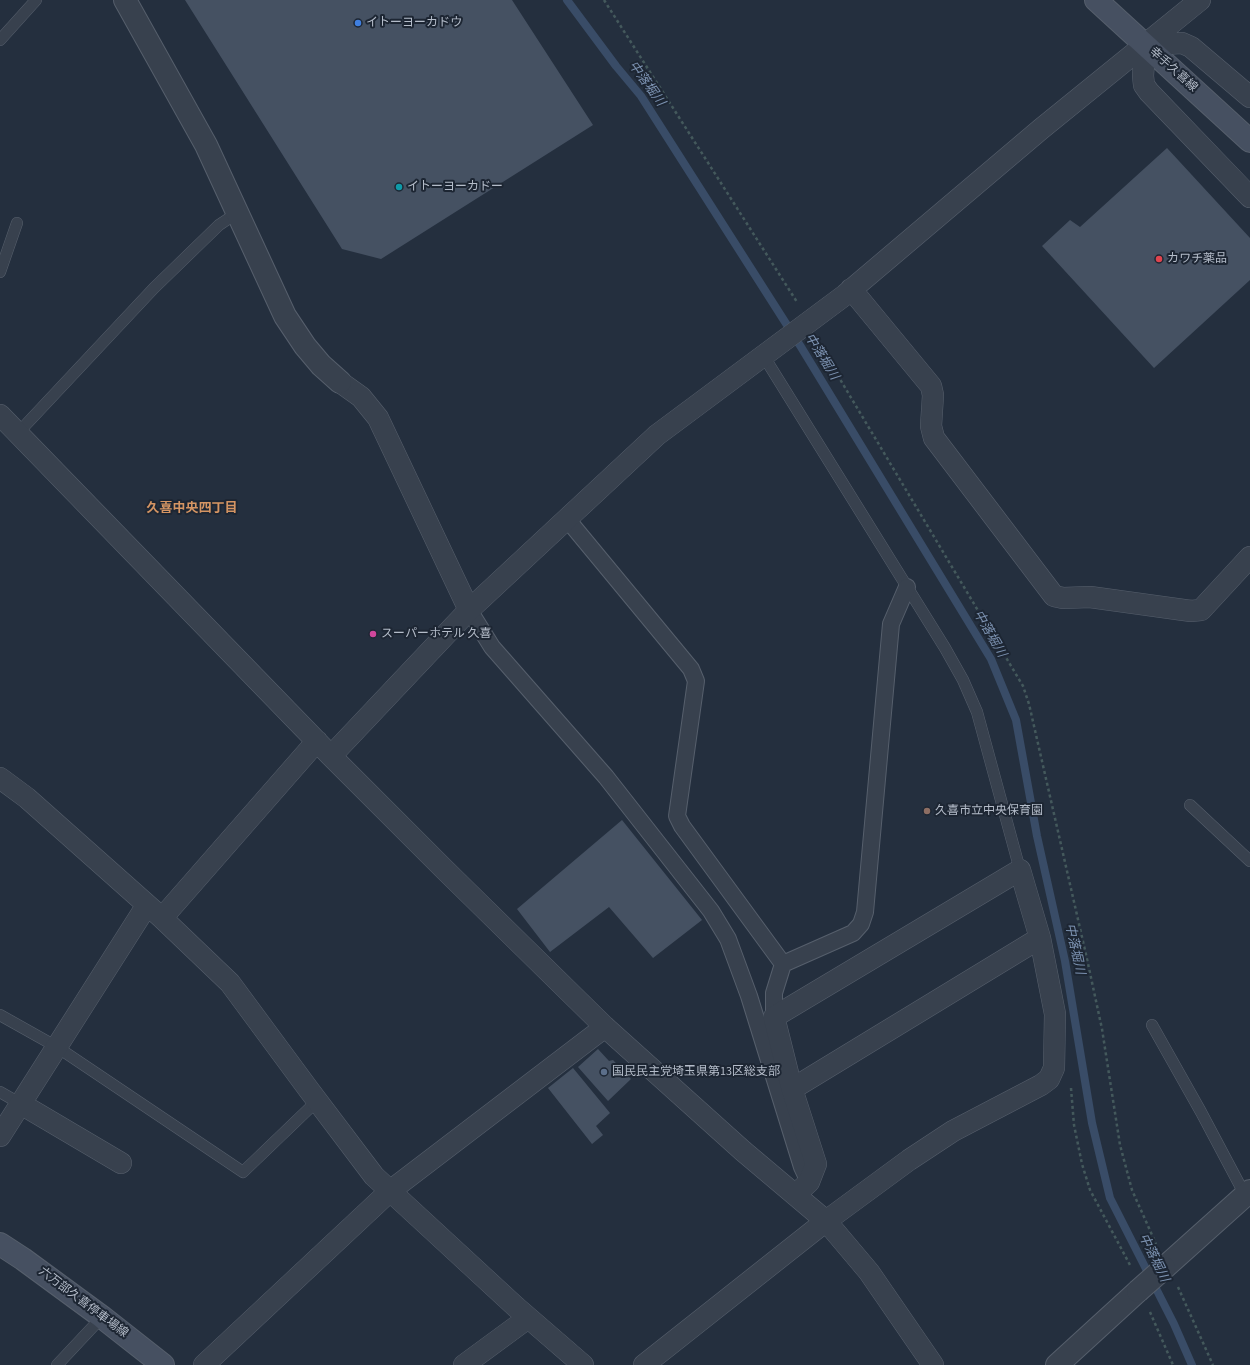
<!DOCTYPE html>
<meta charset="utf-8">
<style>
body{margin:0}
canvas{display:block;background:#242f3e}
</style>
<canvas width="1250" height="1365"></canvas>
<script>
const ctx = document.querySelector('canvas').getContext('2d');
ctx.lineJoin = 'round';
const poly = rows => new Path2D(rows.map(r => 'M' + r).join(''));
function strokePath(path, color, width, dash) { ctx.strokeStyle = color; ctx.lineWidth = width; ctx.lineCap = dash ? 'butt' : 'round'; ctx.setLineDash(dash || []); ctx.stroke(path); }
function paint(path, color) { ctx.fillStyle = color; ctx.fill(path, 'evenodd'); }
function drawText(font, color, halo, rows, align = 'center') {
  ctx.font = font + ' "Source Sans 3","Noto Sans JP",sans-serif'; ctx.lineWidth = 4; ctx.setLineDash([]); ctx.textBaseline = 'middle'; ctx.strokeStyle = halo; ctx.fillStyle = color; for (const [text, x, y, turn = 0] of rows) {
    ctx.save(); ctx.translate(x, y); ctx.rotate((+turn || 0) * Math.PI / 180); ctx.textAlign = isNaN(turn) ? turn : align; if (halo) ctx.strokeText(text, 0, 0); ctx.fillText(text, 0, 0); ctx.restore();
  }
}
strokePath(poly([
 [567,0,616,66,641,96,801,347,991,659,1016,720,1037,836,1065,961,1092,1123,1110,1198,1174,1324,1192,1365]
]), '#394c67', 8);
paint(poly([
 [185,0,512,0,593,125,381,259,342,249],
 [1167,148,1250,238,1250,280,1154,368,1042,246,1070,220,1080,227],
 [622,820,702,920,653,958,609,907,550,952,517,909],
 [598,1049,609,1061,613,1060,631,1079,608,1101,578,1067],
 [573,1068,610,1113,596,1126,603,1135,592,1144,548,1088]
]), '#455162');
const service = poly([
 [0,40,36,0],
 [0,272,17,223],
 [763,355,945,648,963,680,977,712,1020,870],
 [18,433,154,288,219,225,237,213],
 [1190,805,1250,861],
 [0,1015,57,1047,243,1172,317,1101],
 [1152,1025,1201,1112,1245,1195],
 [0,1092,21,1104],
 [57,1365,102,1317]
]);
const pedestrian = poly([
 [567,519,691,669,696,681,677,816,682,826,783,964,774,993,774,1017],
 [469,610,492,647,606,777,711,911,728,939,749,996,802,1167,809,1182],
 [783,964,853,933,861,924,865,912,891,624,907,587]
]);
const minor = poly([
 [1250,97,1191,47,1182,43,1145,45,1143,76,1144,85,1149,92,1250,197],
 [851,289,931,386,933,395,931,426,934,438,1054,596,1063,598,1090,597,1191,611,1201,610,1250,557],
 [340,382,361,397,378,418,469,610],
 [0,415,331,756,443,868,605,1027,743,1151,826,1221,869,1272,933,1365],
 [331,756,469,610,657,435,845,295,1041,129,1200,0],
 [0,778,27,798,162,918,230,983,309,1090,374,1176,516,1307,583,1365],
 [162,918,317,741],
 [792,1089,1040,938],
 [21,1104,121,1163],
 [0,1136,147,905],
 [204,1365,390,1191,605,1027],
 [464,1365,528,1318],
 [644,1365,826,1221,909,1160,953,1131,1041,1085,1049,1079,1054,1068,1055,1014,1040,938,1020,870,774,1017,792,1089,816,1164,809,1182,795,1195]
]);
const tertiary = poly([
 [125,0,206,145,285,316,305,346,321,365,340,382],
 [1164,1268,1250,1191],
 [1057,1365,1138,1291]
]);
const secondary = poly([
 [1096,0,1250,141],
 [0,1244,23,1259,102,1317,163,1365]
]);
strokePath(service, '#565f6c', 12);
strokePath(pedestrian, '#565f6c', 18);
strokePath(minor, '#565f6c', 22);
strokePath(tertiary, '#565f6c', 24);
strokePath(secondary, '#565f6c', 24);
strokePath(poly([
 [604,0,797,302],
 [819,344,1023,686,1029,704,1087,959,1102,1029,1120,1145,1132,1190,1156,1244],
 [1071,1088,1074,1125,1082,1164,1090,1190,1130,1265],
 [1178,1287,1213,1365],
 [1150,1312,1173,1365]
]), '#44595c', 2.5, [3, 3]);
strokePath(service, '#38414e', 11);
strokePath(pedestrian, '#38414e', 16);
strokePath(minor, '#38414e', 21);
strokePath(tertiary, '#38414e', 22);
strokePath(secondary, '#465061', 22);
const tertiaryBridge = poly([
 [1138,1291,1164,1268]
]);
strokePath(tertiaryBridge, '#565f6c', 24, []);
strokePath(tertiaryBridge, '#38414e', 22);
for (const [x, y, r, color] of [
 [358,23,4,"#3f7fe0"],
 [399,187,4,"#0f9aa8"],
 [1159,259,4,"#e0444e"],
 [373,634,4,"#d1479c"],
 [927,811,4,"#8d6e63"],
 [604,1072,4,"#5c6f8a"]
]) { const dot = new Path2D(); dot.arc(x, y, r, 0, 2 * Math.PI); ctx.fillStyle = color; ctx.fill(dot); strokePath(dot, '#1d2633', 1.5); }
drawText('12px', '#b4bcc9', '#1d2633', [
 ["イトーヨーカドウ",366,23],
 ["イトーヨーカドー",407,187],
 ["カワチ薬品",1167,259],
 ["スーパーホテル 久喜",381,634],
 ["久喜市立中央保育園",935,811],
 ["国民民主党埼玉県第13区総支部",612,1072]
], 'left');
drawText('12px', '#b4bcc9', '#1d2633', [
 ["幸手久喜線",1173,70,42],
 ["六万部久喜停車場線",83,1303,37]
]);
drawText('italic 13px', '#7c92b1', '#1d2633', [
 ["中落堀川",646,84,54],
 ["中落堀川",821,357,58],
 ["中落堀川",989,634,60],
 ["中落堀川",1074,949,78],
 ["中落堀川",1153,1258,64]
]);
drawText('bold 13px', '#d59563', '#1d2633', [
 ["久喜中央四丁目",192,509]
]);
</script>
